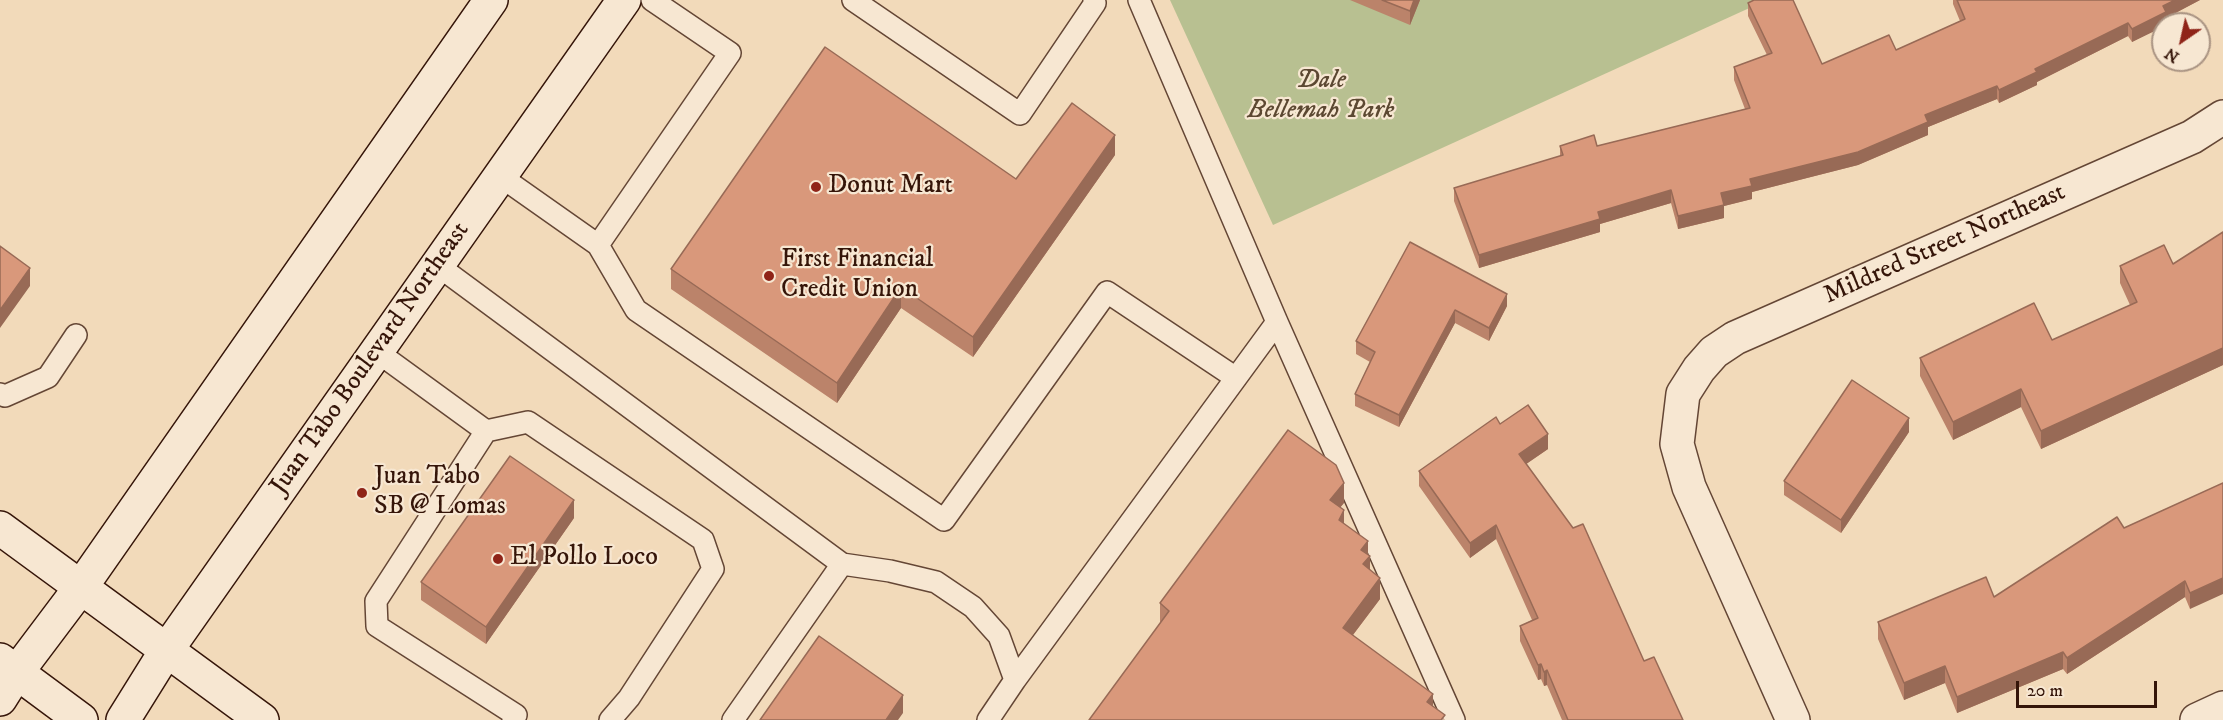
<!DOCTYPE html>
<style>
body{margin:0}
#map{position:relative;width:2223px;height:720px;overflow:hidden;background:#f2daba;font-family:"IM FELL DW Pica",serif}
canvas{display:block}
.north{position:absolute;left:2151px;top:12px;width:60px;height:60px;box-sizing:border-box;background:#f7e7d2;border:2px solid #a99382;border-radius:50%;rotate:214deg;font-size:16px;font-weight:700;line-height:24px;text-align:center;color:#351509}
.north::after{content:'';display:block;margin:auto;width:21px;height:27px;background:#8f2418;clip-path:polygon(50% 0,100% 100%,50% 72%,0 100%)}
.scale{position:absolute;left:2016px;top:681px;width:141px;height:27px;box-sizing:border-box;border:3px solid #351509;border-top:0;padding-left:8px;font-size:18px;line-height:21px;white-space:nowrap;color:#351509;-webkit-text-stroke:4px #f7e7d2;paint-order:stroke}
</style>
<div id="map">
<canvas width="2223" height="720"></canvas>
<div class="north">N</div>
<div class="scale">20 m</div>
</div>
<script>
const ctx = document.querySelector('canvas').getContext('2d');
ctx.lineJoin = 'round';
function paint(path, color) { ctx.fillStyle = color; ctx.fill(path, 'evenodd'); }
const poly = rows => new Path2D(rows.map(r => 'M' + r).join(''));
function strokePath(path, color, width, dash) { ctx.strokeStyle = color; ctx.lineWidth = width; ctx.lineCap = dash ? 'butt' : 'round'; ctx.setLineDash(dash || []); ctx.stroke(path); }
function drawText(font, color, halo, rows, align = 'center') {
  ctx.font = font + ' "IM FELL DW Pica",serif'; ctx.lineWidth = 4.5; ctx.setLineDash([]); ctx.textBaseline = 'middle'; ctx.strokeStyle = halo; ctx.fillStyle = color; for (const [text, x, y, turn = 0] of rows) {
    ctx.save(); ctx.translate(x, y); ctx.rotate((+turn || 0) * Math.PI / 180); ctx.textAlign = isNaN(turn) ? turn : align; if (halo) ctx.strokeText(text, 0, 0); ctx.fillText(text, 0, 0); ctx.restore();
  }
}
paint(poly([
 [1170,0,1767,0,1273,225]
]), '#b8c091');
const service = poly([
 [853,0,1020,114,1095,3,1094,0],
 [1139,0,1277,322,1454,720],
 [500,176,598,245,636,310,944,520,1107,292,1236,378],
 [598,245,730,53,652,0],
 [437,265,842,564,890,571,936,582,973,607,999,636,1015,680],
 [376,351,486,431,376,601,377,626,516,715,513,720],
 [0,394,5,396,48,377,76,335],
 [486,431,528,422,703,540,713,569,629,698,610,720],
 [733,720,842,564],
 [988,720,1015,680,1277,322]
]);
const minor = poly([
 [1793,720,1689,487,1677,444,1683,394,1699,369,1714,352,1735,338,2192,137,2223,117],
 [2197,720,2223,708]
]);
const secondary = poly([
 [0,528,262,720],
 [0,660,81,720],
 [0,699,17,672,81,587,491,0],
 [123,720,166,651,624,0]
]);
strokePath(service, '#644635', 24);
strokePath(minor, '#644635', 36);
strokePath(secondary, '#351509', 36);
strokePath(service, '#f7e7d2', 21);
strokePath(minor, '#f7e7d2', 33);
strokePath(secondary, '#f7e7d2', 33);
paint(poly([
 [1350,0,1420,0,1410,25],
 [1953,0,2200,0,2166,18,2166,24,2132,42,2128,36,2037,82,2037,85,1999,103,1997,99,1928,127,1928,135,1858,165,1752,192,1752,199,1724,206,1724,218,1678,229,1671,203,1600,224,1600,232,1479,268,1454,201,1454,188,1560,156,1560,146,1597,146,1745,109,1734,80,1734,67,1767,55,1748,16,1748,3,1822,64,1896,50,1960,21,1953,4],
 [1115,155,973,357,901,308,837,403,671,289,671,269,1016,179],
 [2223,232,2223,365,2041,449,2021,407,1953,440,1920,376,1920,358,2052,340,2130,305,2120,283,2120,266,2173,264],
 [1410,242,1507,306,1489,341,1455,323,1399,427,1355,406,1355,394,1370,362,1356,354,1356,341],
 [1500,424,1548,449,1526,464,1644,661,1683,720,1562,720,1547,685,1544,686,1541,679,1538,680,1520,641,1520,626,1532,620,1496,539,1470,558,1419,486,1419,471],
 [1909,432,1841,533,1784,495,1784,481],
 [2223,483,2190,609,2185,597,2067,674,2063,669,1957,713,1945,683,1904,700,1878,639,1878,622,1994,597,2124,528],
 [1344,503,1340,507,1344,524,1368,554,1370,570,1380,599,1353,635,1433,707,1445,720,1160,624,1160,603],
 [574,518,486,644,421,600,421,582]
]), '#bb836a');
paint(poly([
 [1414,0,1420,0,1410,25,1410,11],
 [2175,0,2200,0,2166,18,2166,24,2163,24,2163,27,2132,42,2132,29,2163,6],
 [2128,23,2128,36,2037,82,2037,85,1999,103,1999,90,2035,69],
 [1997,86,1997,99,1928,127,1928,135,1858,165,1752,192,1752,199,1724,206,1724,218,1678,229,1678,216,1750,179,1925,115],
 [1115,135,1115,155,973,357,973,337],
 [1671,190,1671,203,1600,224,1600,232,1479,268,1479,255,1598,212],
 [30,268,30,286,0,328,0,310],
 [901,287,901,308,837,403,837,383],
 [1507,294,1507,306,1489,341,1489,328],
 [1455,310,1455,323,1399,427,1399,415],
 [2223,348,2223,365,2041,449,2041,431],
 [2021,389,2021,407,1953,440,1953,422],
 [1909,418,1909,432,1841,533,1841,520],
 [1548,434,1548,449,1519,469,1519,454],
 [1344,483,1344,503,1330,520,1330,500],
 [574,500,574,518,486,644,486,627],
 [1344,510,1344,531,1339,520],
 [1496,525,1496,539,1470,558,1470,543],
 [1368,541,1368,558,1370,556,1370,576,1363,585,1361,550],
 [1380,578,1380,599,1343,648,1343,628],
 [2223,578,2223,594,2190,609,2190,593],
 [2185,581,2185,597,2067,674,2067,658],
 [2063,652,2063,669,1957,713,1957,697],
 [1541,664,1541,679,1538,680,1538,665],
 [1945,666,1945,683,1904,700,1904,683],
 [1547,670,1547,685,1544,686,1544,672],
 [1433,694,1433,715,1427,702],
 [903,695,903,713,898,720,886,720]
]), '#986a56');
const building = poly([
 [1382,0,1414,0,1410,11,1382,0],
 [1754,0,1793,0,1822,64,1889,35,1896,50,1965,19,1957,0,2175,0,2163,6,2166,12,2132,29,2128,23,2035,69,2037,72,1999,90,1997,86,1925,115,1928,122,1858,152,1750,179,1752,186,1721,193,1724,205,1678,216,1671,190,1598,212,1600,219,1479,255,1454,188,1563,155,1560,146,1594,135,1597,146,1750,108,1734,67,1772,53,1748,3,1754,0],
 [825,47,1016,179,1072,103,1115,135,973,337,901,287,837,383,671,269,825,47],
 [2223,232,2223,348,2041,431,2021,389,1953,422,1920,358,2034,303,2052,340,2137,302,2120,266,2164,245,2173,264,2223,232],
 [1410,242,1507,294,1489,328,1455,310,1399,415,1355,394,1375,352,1356,341,1410,242],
 [0,246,30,268,0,310,0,246],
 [1852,380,1909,418,1841,520,1784,481,1852,380],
 [1528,405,1548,434,1519,454,1573,528,1583,524,1644,661,1654,657,1683,720,1568,720,1547,670,1544,672,1541,664,1538,665,1520,626,1538,618,1496,525,1470,543,1419,471,1496,417,1500,424,1528,405],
 [1288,430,1336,465,1344,483,1330,500,1344,510,1339,520,1368,541,1361,550,1370,556,1363,564,1380,578,1343,628,1433,694,1427,702,1445,715,1441,720,1089,720,1169,611,1160,603,1288,430],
 [510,456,574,500,486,627,421,582,510,456],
 [2223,483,2223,578,2190,593,2185,581,2067,658,2063,652,1957,697,1945,666,1904,683,1878,622,1986,577,1994,597,2117,517,2124,528,2223,483],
 [819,636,903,695,886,720,760,720,819,636]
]);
paint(building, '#d9987b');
strokePath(building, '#986a56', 1.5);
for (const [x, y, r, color] of [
 [816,187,6,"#8f2418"],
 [769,276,6,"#8f2418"],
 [362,493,6,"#8f2418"],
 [498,559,6,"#8f2418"]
]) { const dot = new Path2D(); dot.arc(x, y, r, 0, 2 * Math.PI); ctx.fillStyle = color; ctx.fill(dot); strokePath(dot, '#f7e7d2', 2); }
drawText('italic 26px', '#5c4832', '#f7e7d2', [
 ["Dale",1321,82],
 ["Bellemah Park",1321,112]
]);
drawText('26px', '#351509', '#f7e7d2', [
 ["Donut Mart",828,187],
 ["First Financial",781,261],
 ["Credit Union",781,291],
 ["Juan Tabo",374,478],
 ["SB @ Lomas",374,508],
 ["El Pollo Loco",510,559]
], 'left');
drawText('26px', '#351509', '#f7e7d2', [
 ["Mildred Street Northeast",1945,245,-24],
 ["Juan Tabo Boulevard Northeast",371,359,-55]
]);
</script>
